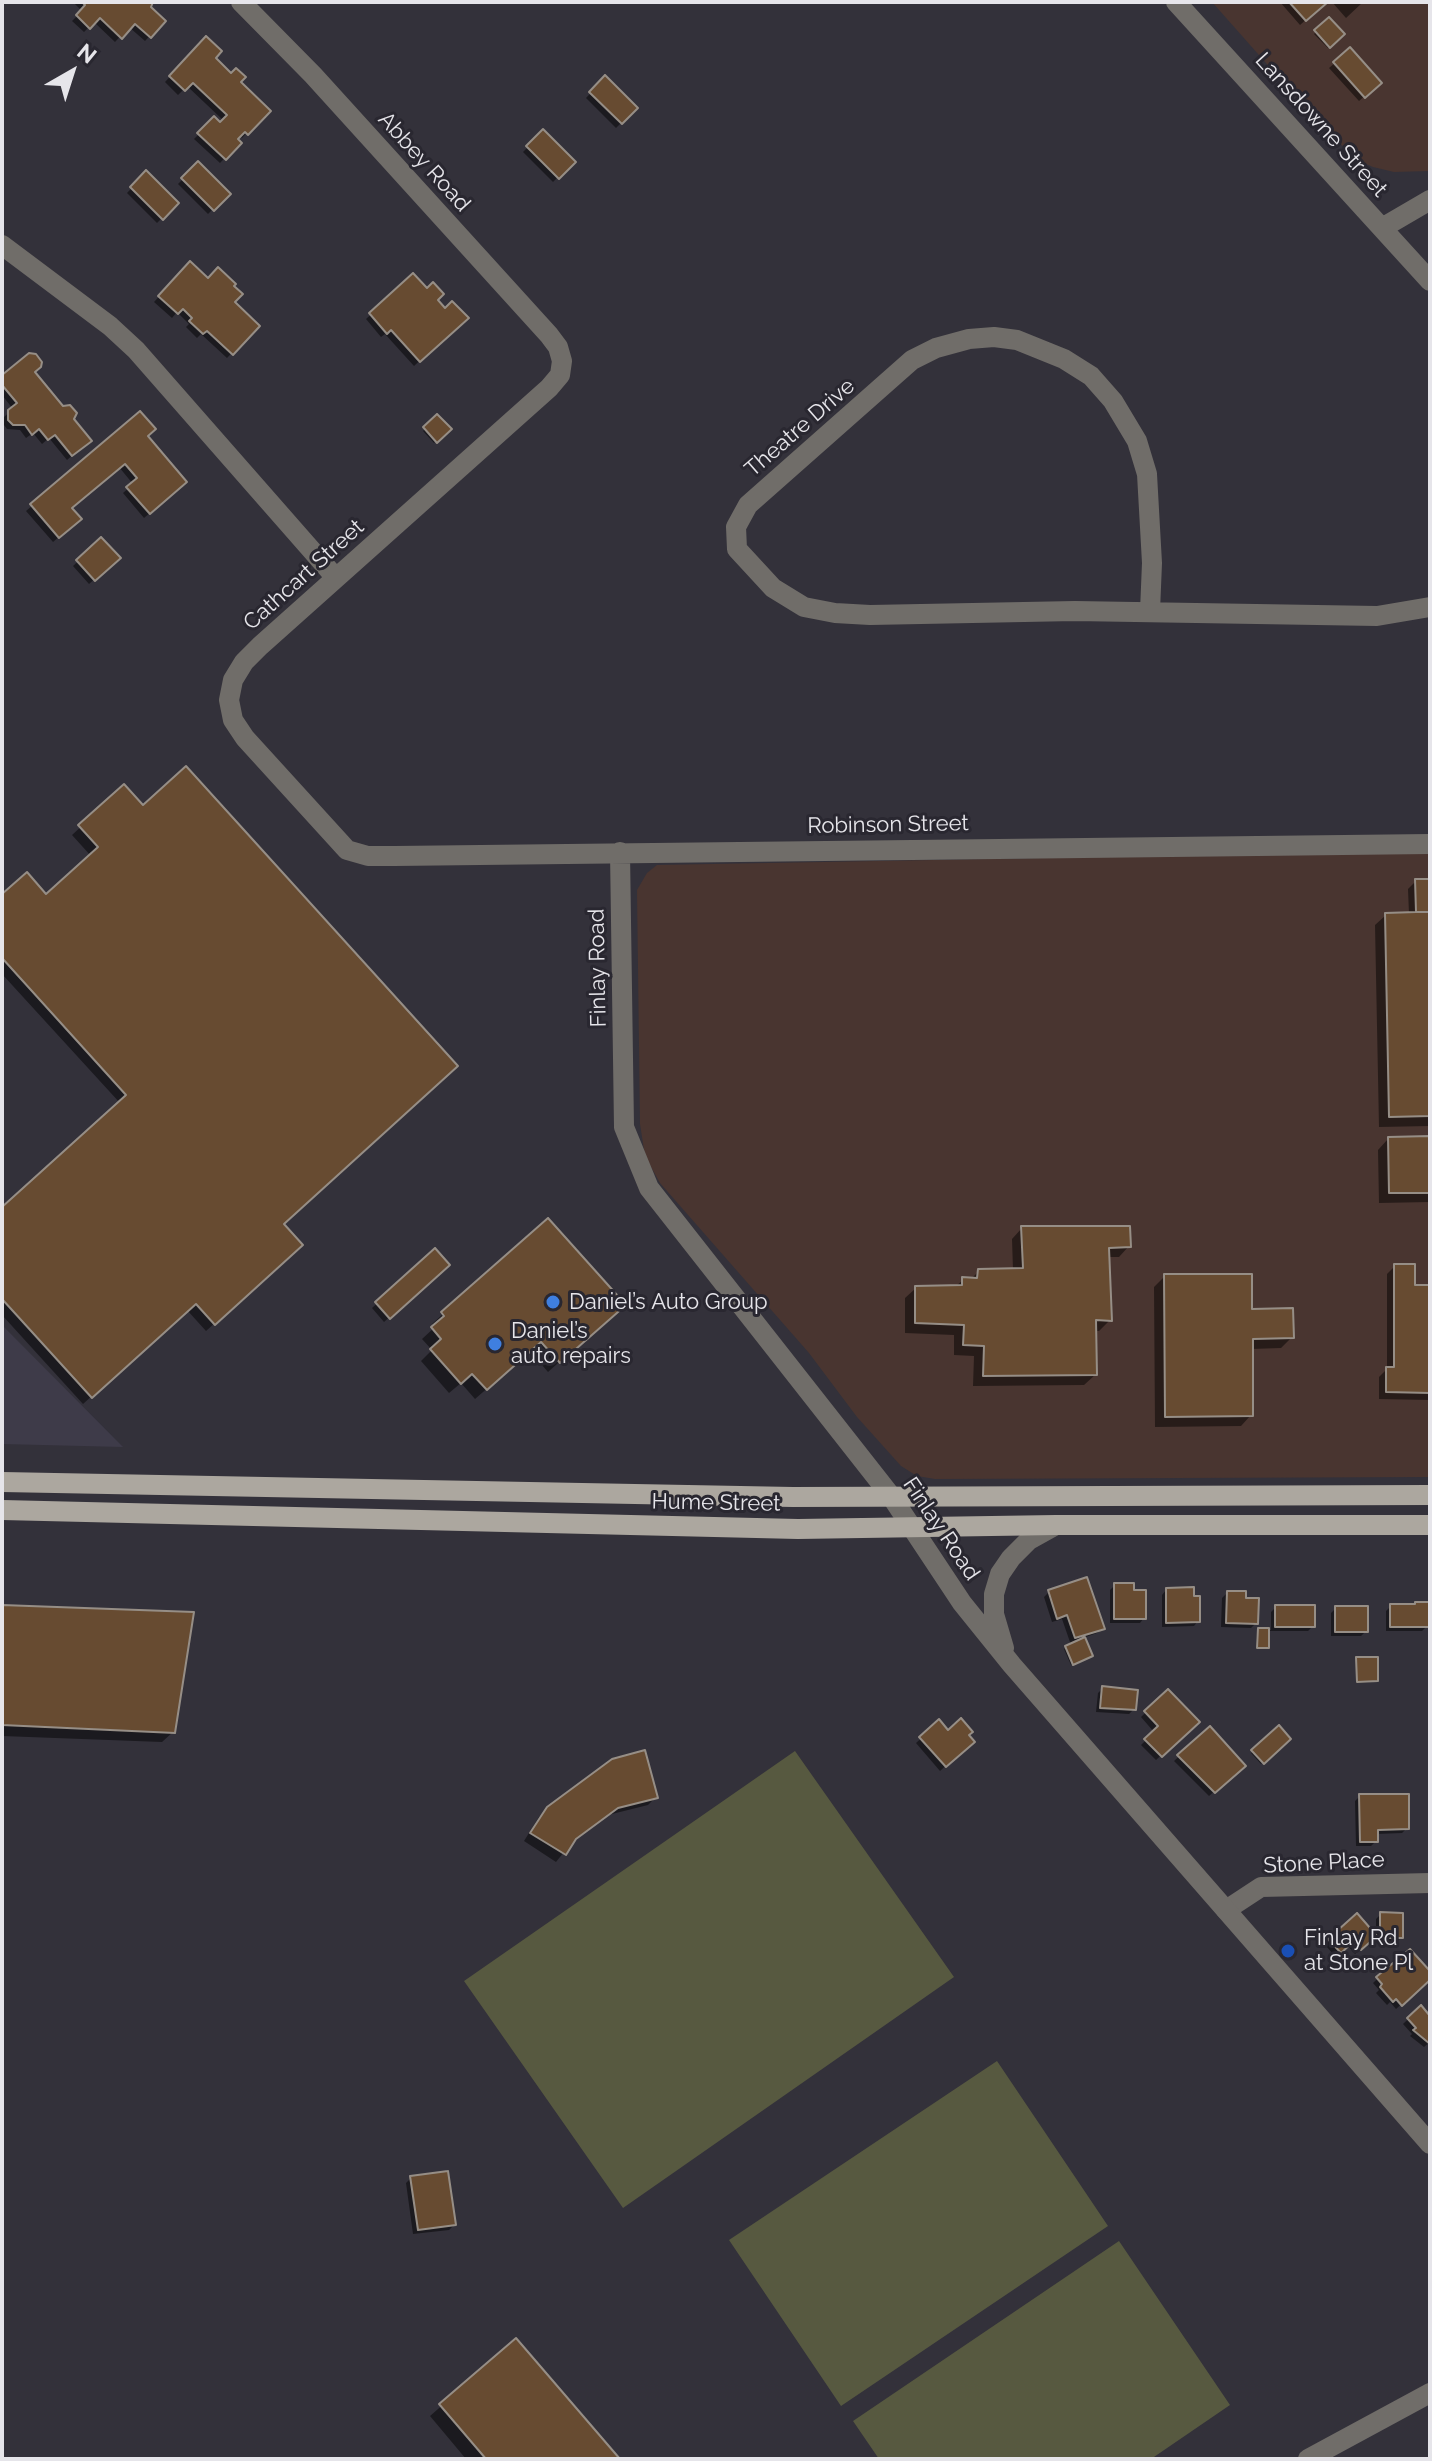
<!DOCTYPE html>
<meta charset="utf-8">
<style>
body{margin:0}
#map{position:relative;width:1432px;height:2461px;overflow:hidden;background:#33313a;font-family:Raleway,sans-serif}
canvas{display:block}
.frame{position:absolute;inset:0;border:4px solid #e6e5ea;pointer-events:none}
.north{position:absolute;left:32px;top:32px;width:80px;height:80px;-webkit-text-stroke:6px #292730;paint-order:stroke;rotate:39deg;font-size:22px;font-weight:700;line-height:32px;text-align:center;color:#e6e5ea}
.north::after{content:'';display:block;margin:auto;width:28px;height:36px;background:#e6e5ea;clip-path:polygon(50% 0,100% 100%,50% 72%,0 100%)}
</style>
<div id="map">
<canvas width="1432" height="2461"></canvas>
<div class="frame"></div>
<div class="north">N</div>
</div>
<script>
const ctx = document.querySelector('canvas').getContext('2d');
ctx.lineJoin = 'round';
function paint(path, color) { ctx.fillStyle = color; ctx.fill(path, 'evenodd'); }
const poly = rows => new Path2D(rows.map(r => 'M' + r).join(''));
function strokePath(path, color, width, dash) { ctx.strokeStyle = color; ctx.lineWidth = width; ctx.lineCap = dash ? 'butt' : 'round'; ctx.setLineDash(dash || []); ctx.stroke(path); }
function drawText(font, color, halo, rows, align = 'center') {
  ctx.font = font + ' Raleway,sans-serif'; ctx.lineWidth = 6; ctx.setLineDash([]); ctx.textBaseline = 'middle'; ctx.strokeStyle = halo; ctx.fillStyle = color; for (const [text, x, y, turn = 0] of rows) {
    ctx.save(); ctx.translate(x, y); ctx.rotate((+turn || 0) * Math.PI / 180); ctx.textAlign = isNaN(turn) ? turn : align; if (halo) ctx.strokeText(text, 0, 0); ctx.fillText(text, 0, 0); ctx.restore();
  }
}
paint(poly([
 [2,1325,123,1447,2,1444]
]), '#3e3b49');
paint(poly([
 [1212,2,1430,2,1430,171,1394,172,1373,167,1357,160,1320,124],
 [1430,851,1430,1477,935,1479,917,1476,901,1466,857,1417,809,1353,660,1183,645,1156,640,1124,637,890,647,873,657,865]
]), '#493530');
paint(poly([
 [795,1751,954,1977,623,2208,464,1981],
 [997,2061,1108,2226,841,2406,729,2240],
 [1119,2241,1230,2405,1151,2459,879,2459,853,2421]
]), '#575940');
paint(poly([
 [73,2,150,2,148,7,163,22,145,41,129,27,115,42,94,22,84,32,72,21,82,11],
 [1280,2,1326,2,1300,25],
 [1332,2,1362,2,1362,3,1346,18],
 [1329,19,1343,34,1328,48,1314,34],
 [206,39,213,58,268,111,242,138,239,135,235,139,239,143,220,163,194,139,214,119,220,125,224,121,187,86,178,95,165,82],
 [1350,50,1379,83,1359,101,1329,68],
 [605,78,636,108,616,128,586,98],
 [543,132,573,162,553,182,523,152],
 [198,164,228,194,208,214,178,184],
 [146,173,177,203,157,223,127,193],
 [190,264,257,326,227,358,201,334,197,338,186,327,189,324,177,312,172,318,154,302],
 [413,276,445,310,466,318,414,366,385,334,381,337,366,319],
 [33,373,72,420,84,445,67,460,49,438,42,444,33,433,26,438,20,430,7,429,4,425,4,417,13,409,2,395,2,378],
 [140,414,145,436,180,487,144,518,123,493,133,484,119,467,70,508,74,524,53,542,26,511],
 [437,417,449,429,434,443,423,431],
 [101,540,118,558,89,584,73,566],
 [124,787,143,808,293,1253,206,1331,187,1310,83,1404,2,1315,2,1210,120,1103,2,974,2,897,46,896,91,856,72,835],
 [1416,881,1430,881,1430,1126,1379,1127,1375,925,1386,915,1409,914,1408,889],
 [1430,1138,1430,1202,1379,1203,1378,1150,1388,1139],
 [1022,1228,1129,1246,1119,1257,1108,1257,1110,1320,1099,1331,1094,1331,1095,1375,1084,1385,973,1386,974,1356,954,1355,954,1335,905,1333,905,1298,916,1288,955,1287,963,1280,970,1280,979,1271,1013,1270,1012,1239],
 [434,1251,447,1265,384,1322,372,1308],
 [1395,1266,1413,1287,1430,1287,1430,1400,1379,1399,1379,1377,1387,1369,1387,1274],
 [1165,1276,1250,1311,1292,1337,1281,1348,1251,1349,1251,1415,1241,1426,1155,1427,1154,1287],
 [443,1314,612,1315,548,1372,530,1351,475,1399,461,1383,449,1393,421,1361,432,1350,422,1339,435,1327,432,1324],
 [1086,1579,1102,1628,1097,1633,1083,1638,1091,1656,1071,1665,1064,1649,1071,1645,1062,1619,1052,1622,1044,1597,1049,1592],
 [1115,1585,1132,1592,1144,1618,1140,1623,1110,1623,1110,1590],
 [1166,1590,1198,1621,1194,1626,1162,1627,1162,1595],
 [1227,1593,1256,1623,1251,1628,1221,1627,1222,1598],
 [1391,1606,1413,1606,1427,1626,1422,1631,1386,1631,1386,1611],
 [2,1607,173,1732,162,1742,2,1736],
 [1276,1607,1313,1626,1308,1631,1267,1631,1267,1647,1256,1649,1257,1632,1271,1630,1271,1612],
 [1336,1608,1366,1631,1361,1636,1331,1636,1331,1613],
 [1357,1659,1376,1680,1374,1682,1356,1683],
 [1103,1688,1134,1709,1129,1714,1096,1712,1098,1693],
 [1168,1691,1197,1722,1156,1760,1141,1745,1154,1732,1141,1717],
 [939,1722,948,1733,967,1736,972,1742,940,1771,916,1743],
 [1210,1728,1243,1766,1209,1796,1174,1761],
 [1278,1728,1288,1739,1261,1764,1251,1753],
 [1360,1796,1407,1828,1402,1833,1376,1834,1376,1841,1371,1846,1356,1846,1355,1801],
 [656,1797,648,1805,608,1815,572,1842,556,1862,524,1841,539,1817,548,1808],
 [1381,1914,1401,1938,1396,1942,1376,1942,1376,1919],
 [1356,1916,1374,1936,1355,1954,1347,1945,1335,1956,1325,1945],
 [1393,1964,1430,1974,1430,1978,1396,2009,1390,2002,1387,2005,1376,1993,1379,1990,1373,1983],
 [1420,2008,1430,2019,1430,2042,1424,2047,1410,2036,1412,2034,1403,2024],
 [411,2178,454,2225,449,2230,413,2234,406,2183],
 [516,2341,617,2459,466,2459,430,2416]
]), '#0007');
const building = poly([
 [82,2,153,2,151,7,166,21,151,38,135,24,122,39,100,18,90,29,76,15,85,5,82,2],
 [1289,2,1328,2,1306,21,1289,2],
 [1329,17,1345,34,1330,48,1314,30,1329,17],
 [206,36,222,51,216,58,231,73,236,68,246,77,241,82,271,111,248,135,245,132,238,139,242,143,226,160,197,133,214,116,220,122,227,115,193,83,185,91,169,76,206,36],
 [1350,47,1382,83,1365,98,1333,62,1350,47],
 [605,75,638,108,622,124,589,92,605,75],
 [543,129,576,162,559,179,526,146,543,129],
 [198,161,231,194,214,211,181,178,198,161],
 [146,170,179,203,163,220,130,187,146,170],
 [190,261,208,278,218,267,236,284,234,286,243,294,235,302,260,326,233,355,207,331,203,334,189,321,192,318,183,309,178,314,158,296,190,261],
 [413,273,427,288,433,282,444,294,438,300,445,308,452,301,469,318,420,362,391,330,387,334,369,313,413,273],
 [29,353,36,354,42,362,41,367,35,372,63,406,70,405,77,413,74,419,92,441,72,456,55,435,48,440,39,429,32,435,25,425,13,425,8,420,8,410,17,403,2,385,2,375,29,353],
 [140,411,156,429,148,436,187,482,150,514,126,487,137,478,125,464,72,508,82,519,59,538,30,504,140,411],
 [437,414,452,429,437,443,423,427,437,414],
 [101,537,121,558,95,581,76,560,101,537],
 [186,766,458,1066,284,1224,303,1245,215,1325,196,1304,92,1398,2,1299,2,1207,126,1095,2,958,2,894,27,872,46,894,98,847,78,825,124,784,143,805,186,766],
 [1415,879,1430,879,1430,912,1416,912,1415,879],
 [1416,912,1430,912,1430,1116,1389,1117,1385,913,1416,912],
 [1430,1136,1430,1193,1389,1193,1388,1137,1430,1136],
 [548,1218,626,1305,560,1363,541,1342,487,1390,472,1374,461,1384,430,1349,441,1339,431,1327,444,1316,441,1312,548,1218],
 [1021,1226,1130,1226,1131,1247,1109,1248,1112,1321,1096,1320,1097,1375,983,1376,984,1346,963,1345,964,1325,915,1323,915,1286,962,1285,962,1277,977,1278,978,1269,1023,1268,1021,1226],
 [435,1248,450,1265,390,1319,375,1302,435,1248],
 [1394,1264,1415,1264,1415,1285,1430,1285,1430,1393,1386,1392,1386,1367,1394,1367,1394,1264],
 [1164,1274,1252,1274,1252,1309,1293,1308,1294,1338,1253,1339,1253,1416,1165,1417,1164,1274],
 [1087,1577,1105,1629,1075,1638,1067,1615,1057,1619,1048,1590,1087,1577],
 [1114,1583,1134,1583,1134,1590,1146,1590,1146,1619,1114,1619,1114,1583],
 [1194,1587,1194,1596,1200,1596,1200,1622,1166,1623,1166,1588,1194,1587],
 [1227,1591,1246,1591,1246,1598,1259,1598,1258,1624,1226,1623,1227,1591],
 [1415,1602,1429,1602,1429,1627,1390,1627,1390,1604,1415,1604,1415,1602],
 [2,1605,194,1612,175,1733,2,1725,2,1605],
 [1275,1605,1315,1605,1315,1627,1275,1627,1275,1605],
 [1335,1606,1368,1606,1368,1632,1335,1632,1335,1606],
 [1258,1628,1269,1628,1269,1648,1257,1648,1258,1628],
 [1085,1637,1093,1656,1073,1665,1065,1646,1085,1637],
 [1356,1657,1378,1657,1378,1681,1357,1682,1356,1657],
 [1102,1686,1138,1690,1136,1710,1100,1708,1102,1686],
 [1168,1689,1200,1722,1162,1757,1144,1739,1158,1726,1144,1711,1168,1689],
 [961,1718,973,1732,969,1735,975,1742,946,1767,919,1737,939,1719,948,1730,961,1718],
 [1279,1725,1291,1739,1264,1764,1251,1750,1279,1725],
 [1210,1726,1246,1766,1215,1793,1177,1755,1210,1726],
 [645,1750,658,1798,618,1808,576,1839,566,1855,530,1833,547,1807,612,1759,645,1750],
 [1359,1794,1409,1794,1409,1829,1378,1830,1378,1842,1360,1842,1359,1794],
 [1380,1912,1403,1913,1403,1938,1380,1938,1380,1912],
 [1357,1913,1377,1936,1361,1950,1353,1942,1341,1953,1328,1939,1357,1913],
 [1410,1949,1430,1971,1430,1980,1402,2006,1396,1999,1393,2002,1380,1987,1382,1984,1376,1977,1410,1949],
 [1421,2005,1430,2016,1430,2044,1413,2030,1416,2028,1407,2018,1421,2005],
 [448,2171,456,2225,418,2230,410,2176,448,2171],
 [516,2338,620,2459,486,2459,439,2404,516,2338]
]);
paint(building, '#674b31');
strokePath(building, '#968e86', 2);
strokePath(poly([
 [241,2,313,75,549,335,558,347,562,361,560,375,549,388,260,646,244,662,233,680,229,700,233,720,245,738,347,850,368,856,394,856,1430,844],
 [1176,2,1430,281],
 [1382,228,1430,200],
 [2,245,110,326,136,350,336,578],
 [1150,611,1152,563,1147,474,1137,441,1113,401,1091,376,1064,359,1017,340,994,337,969,339,936,348,912,360,748,505,736,527,737,549,773,588,804,607,835,613,870,615,1075,611,1377,616,1430,607],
 [620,852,624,1127,649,1188,891,1496],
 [1226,1910,1261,1887,1430,1883],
 [1308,2459,1430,2393]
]), '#706d69', 20);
strokePath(poly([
 [891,1496,962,1603,1012,1665,1430,2144],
 [1004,1648,994,1614,994,1594,1000,1574,1011,1558,1029,1540,1056,1525]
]), '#706d69', 20);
strokePath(poly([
 [2,1482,793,1497,1430,1495],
 [2,1510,798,1529,1056,1525,1430,1525]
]), '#aca79f', 20);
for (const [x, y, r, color] of [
 [553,1302,8,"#3f7fe0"],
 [495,1344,8,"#3f7fe0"],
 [1288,1951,8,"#1a4fb4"]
]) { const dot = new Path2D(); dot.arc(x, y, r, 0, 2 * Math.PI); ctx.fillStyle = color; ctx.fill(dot); strokePath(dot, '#292730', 3); }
drawText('22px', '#e6e5ea', '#292730', [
 ["Lansdowne Street",1321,125,48],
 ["Abbey Road",424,162,48],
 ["Theatre Drive",800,428,-41],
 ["Cathcart Street",304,575,-42],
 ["Robinson Street",888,825,-1],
 ["Finlay Road",598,968,-91],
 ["Hume Street",716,1503,1],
 ["Finlay Road",941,1529,56],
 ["Stone Place",1324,1863,-3]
]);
drawText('22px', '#e6e5ea', '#292730', [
 ["Daniel’s Auto Group",569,1302],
 ["Daniel’s",511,1331],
 ["auto repairs",511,1356],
 ["Finlay Rd",1304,1938],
 ["at Stone Pl",1304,1963]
], 'left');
</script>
